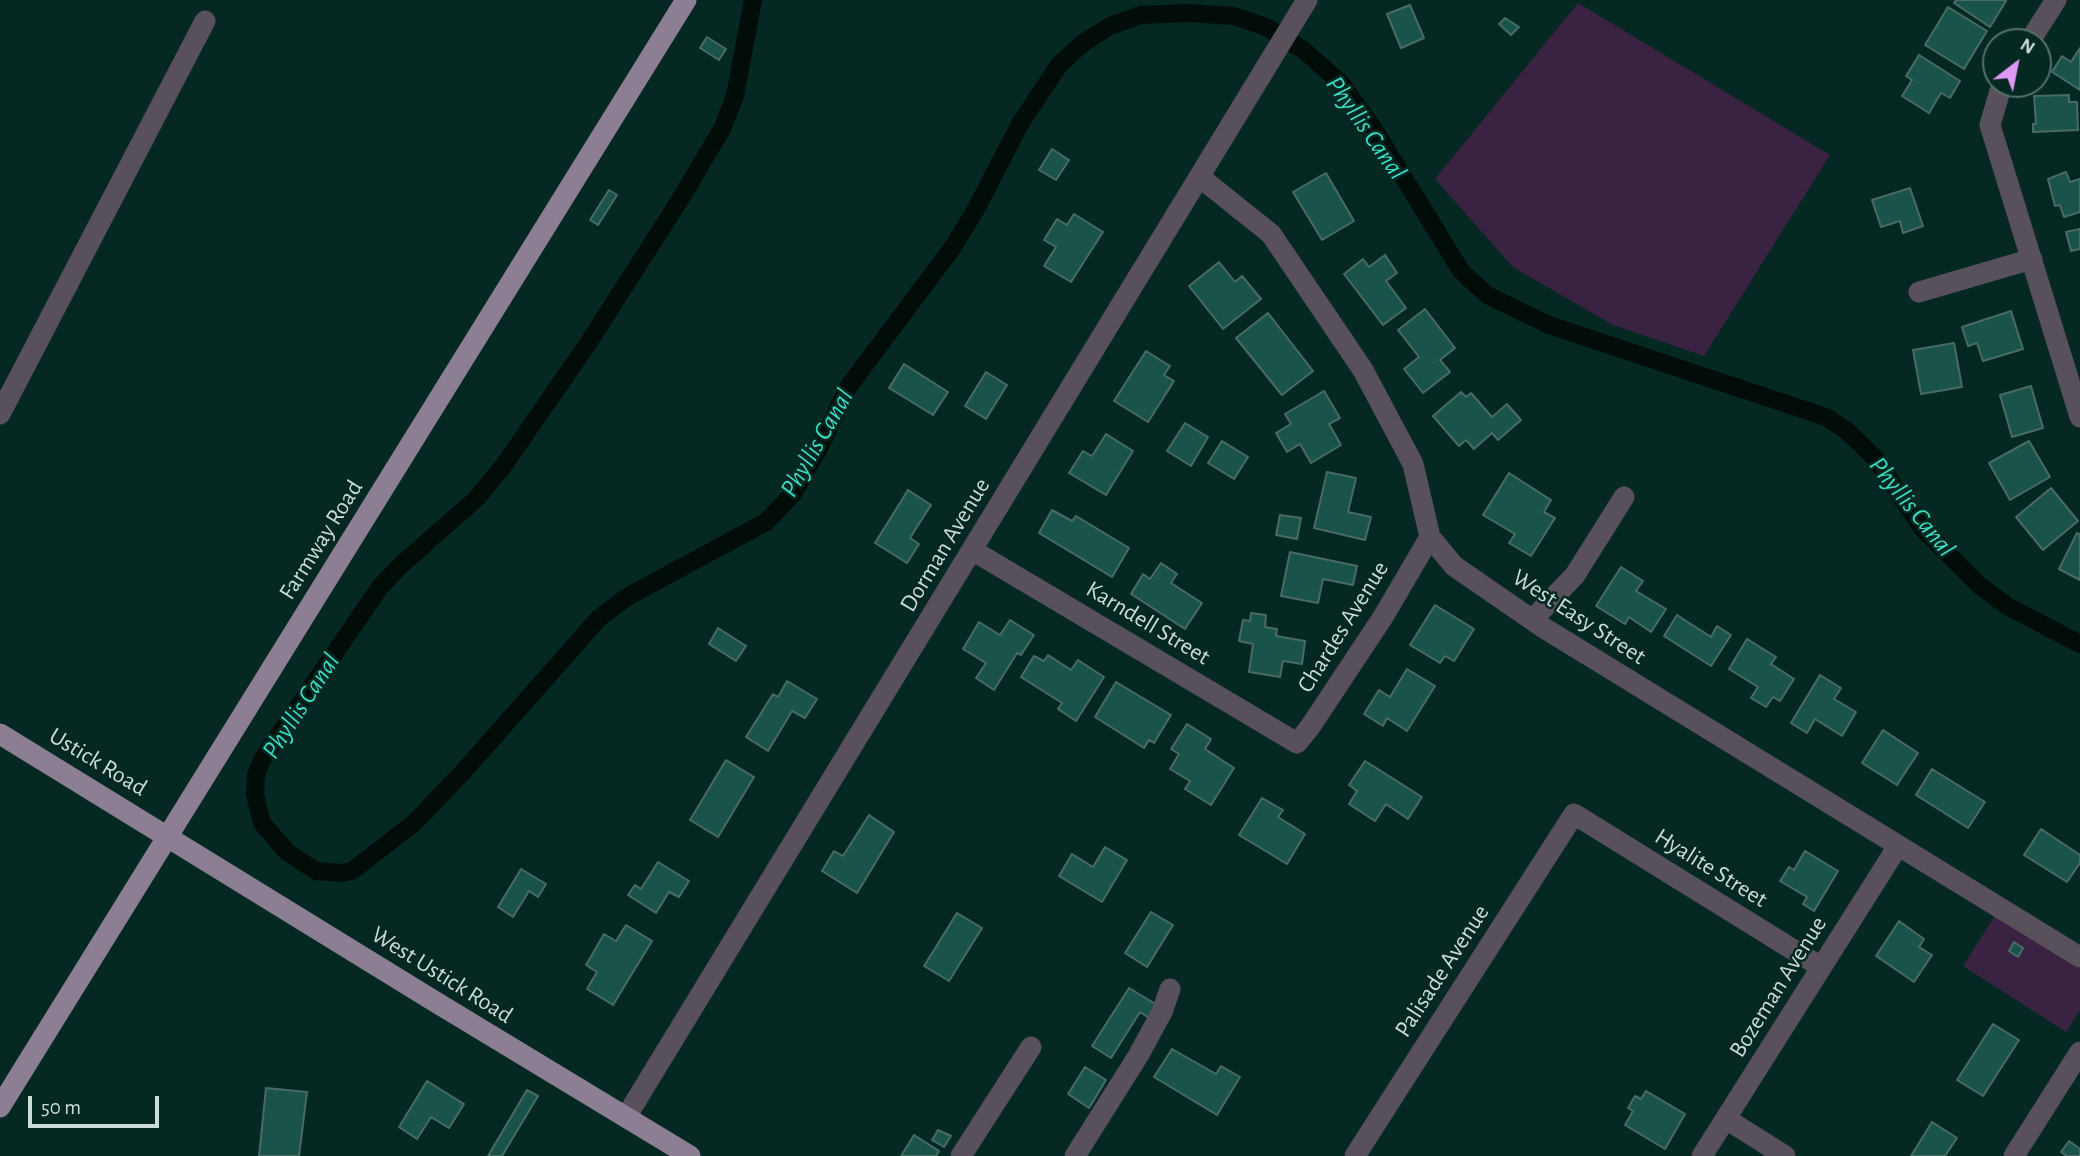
<!DOCTYPE html>
<style>
body{margin:0}
#map{position:relative;width:2080px;height:1156px;overflow:hidden;background:#052822;font-family:"Alegreya Sans",sans-serif}
canvas{display:block}
.north{position:absolute;left:1982px;top:28px;width:70px;height:70px;box-sizing:border-box;background:#052822;border:2px solid #54706a;border-radius:50%;rotate:32deg;font-size:19px;font-weight:700;line-height:28px;text-align:center;color:#cadcd7}
.north::after{content:'';display:block;margin:auto;width:24px;height:32px;background:#dd99f4;clip-path:polygon(50% 0,100% 100%,50% 72%,0 100%)}
.scale{position:absolute;left:28px;top:1096px;width:131px;height:32px;box-sizing:border-box;border:4px solid #cadcd7;border-top:0;padding-left:9px;font-size:21px;line-height:24px;white-space:nowrap;color:#cadcd7;-webkit-text-stroke:5px #052822;paint-order:stroke}
</style>
<div id="map">
<canvas width="2080" height="1156"></canvas>
<div class="north">N</div>
<div class="scale">50 m</div>
</div>
<script>
const ctx = document.querySelector('canvas').getContext('2d');
ctx.lineJoin = 'round';
function paint(path, color) { ctx.fillStyle = color; ctx.fill(path, 'evenodd'); }
const poly = rows => new Path2D(rows.map(r => 'M' + r).join(''));
function strokePath(path, color, width, dash) { ctx.strokeStyle = color; ctx.lineWidth = width; ctx.lineCap = dash ? 'butt' : 'round'; ctx.setLineDash(dash || []); ctx.stroke(path); }
function drawText(font, color, halo, rows, align = 'center') {
  ctx.font = font + ' "Alegreya Sans",sans-serif'; ctx.lineWidth = 5; ctx.setLineDash([]); ctx.textBaseline = 'middle'; ctx.strokeStyle = halo; ctx.fillStyle = color; for (const [text, x, y, turn = 0] of rows) {
    ctx.save(); ctx.translate(x, y); ctx.rotate((+turn || 0) * Math.PI / 180); ctx.textAlign = isNaN(turn) ? turn : align; if (halo) ctx.strokeText(text, 0, 0); ctx.fillText(text, 0, 0); ctx.restore();
  }
}
paint(poly([
 [1578,3,1830,155,1704,356,1613,325,1513,267,1435,179],
 [1996,914,2080,968,2080,1010,2066,1032,1963,966]
]), '#3a2342');
strokePath(poly([
 [753,0,735,96,723,127,683,195,589,342,504,465,477,498,401,565,380,587,263,758,256,774,255,795,262,823,287,852,316,871,341,873,352,871,414,823,463,772,599,618,627,597,766,522,793,494,819,448,849,386,953,247,976,209,1020,124,1059,65,1083,43,1110,26,1141,15,1188,13,1234,16,1266,27,1302,49,1340,82,1372,126,1461,271,1487,295,1549,325,1826,417,1847,431,1875,458,1922,528,1979,585,2007,606,2080,644]
]), '#020d0a', 18);
const building = poly([
 [1956,0,2004,0,2006,1,1990,27,1954,3,1956,0],
 [1410,5,1424,38,1401,48,1387,14,1410,5],
 [1948,7,1987,31,1964,69,1925,45,1948,7],
 [1505,18,1519,27,1511,35,1499,24,1505,18],
 [707,37,726,49,719,60,700,48,707,37],
 [2080,48,2080,90,2052,72,2062,56,2071,62,2080,48],
 [1919,55,1960,81,1950,98,1941,93,1929,113,1902,96,1912,80,1906,76,1919,55],
 [2069,95,2069,102,2077,102,2078,130,2033,132,2033,124,2036,124,2034,96,2069,95],
 [1052,149,1069,160,1056,180,1039,170,1052,149],
 [2066,172,2070,182,2080,179,2080,212,2064,217,2060,205,2055,206,2048,179,2066,172],
 [1326,173,1354,221,1322,240,1293,192,1326,173],
 [1910,188,1923,226,1903,233,1900,221,1881,227,1872,200,1910,188],
 [609,190,617,195,598,225,590,220,609,190],
 [1074,214,1103,232,1071,282,1044,266,1056,247,1044,240,1057,219,1067,225,1074,214],
 [2080,229,2080,249,2071,251,2066,232,2080,229],
 [1385,255,1397,273,1386,281,1406,308,1383,325,1344,274,1363,259,1369,267,1385,255],
 [1219,262,1235,282,1242,276,1261,299,1223,329,1189,286,1219,262],
 [1425,309,1455,348,1440,360,1450,372,1423,393,1404,369,1419,357,1398,330,1425,309],
 [2011,311,2023,349,1983,361,1977,343,1968,346,1962,327,2011,311],
 [1268,313,1313,371,1282,395,1236,338,1268,313],
 [1954,343,1962,387,1921,394,1913,350,1954,343],
 [1146,351,1170,366,1164,375,1174,381,1148,422,1114,401,1146,351],
 [904,364,948,392,933,415,889,388,904,364],
 [986,372,1007,385,986,419,965,406,986,372],
 [2031,386,2043,428,2012,437,2000,395,2031,386],
 [1324,391,1340,418,1329,424,1341,445,1311,463,1300,444,1287,452,1276,433,1291,424,1285,414,1324,391],
 [1461,392,1466,397,1471,393,1492,417,1507,404,1521,420,1498,440,1492,433,1474,449,1466,440,1459,446,1433,416,1461,392],
 [1185,423,1208,437,1191,466,1167,451,1185,423],
 [1106,434,1133,451,1106,495,1069,473,1083,451,1092,456,1106,434],
 [1222,441,1248,457,1234,479,1208,463,1222,441],
 [2029,441,2050,477,2010,500,1989,463,2029,441],
 [1327,472,1356,478,1348,512,1371,517,1365,540,1314,528,1327,472],
 [1509,473,1551,500,1544,512,1555,518,1531,556,1509,543,1515,534,1483,515,1509,473],
 [2051,488,2078,521,2043,550,2016,517,2051,488],
 [908,490,931,505,910,538,919,544,907,563,875,543,908,490],
 [1052,510,1072,521,1076,516,1129,548,1112,577,1039,533,1052,510],
 [1280,515,1301,518,1297,539,1276,535,1280,515],
 [2077,533,2080,534,2080,580,2059,569,2077,533],
 [1290,552,1357,566,1353,585,1323,579,1318,603,1281,596,1290,552],
 [1161,563,1177,574,1171,583,1202,603,1185,629,1131,594,1143,574,1150,579,1161,563],
 [1621,567,1643,581,1636,591,1666,609,1651,632,1629,617,1625,624,1596,606,1621,567],
 [1435,605,1474,629,1454,661,1445,656,1440,663,1410,645,1435,605],
 [1251,613,1266,615,1265,627,1277,629,1276,636,1305,641,1302,664,1283,661,1280,677,1249,672,1253,644,1239,641,1243,620,1250,621,1251,613],
 [1677,615,1711,637,1717,626,1731,635,1711,666,1664,636,1677,615],
 [1010,620,1034,635,1021,655,1017,653,994,690,976,678,986,663,963,649,979,622,1000,635,1010,620],
 [718,628,746,646,736,661,709,644,718,628],
 [1747,639,1776,657,1771,664,1794,679,1780,701,1773,697,1766,707,1751,698,1758,687,1729,669,1747,639],
 [1048,655,1071,670,1078,660,1104,677,1076,721,1058,709,1062,703,1021,677,1034,656,1044,661,1048,655],
 [1407,669,1435,686,1407,731,1387,718,1383,726,1364,714,1379,690,1390,697,1407,669],
 [1820,675,1841,688,1834,699,1856,712,1842,736,1815,719,1807,733,1791,723,1820,675],
 [787,681,817,699,805,718,792,711,768,751,746,737,773,694,778,697,787,681],
 [1116,682,1171,715,1154,743,1149,740,1144,748,1095,717,1116,682],
 [1187,724,1211,739,1205,749,1234,768,1211,805,1185,789,1190,781,1170,769,1179,754,1171,749,1187,724],
 [1883,730,1918,753,1897,785,1862,763,1883,730],
 [726,760,754,777,718,837,690,820,726,760],
 [1365,761,1422,797,1408,819,1386,804,1375,821,1349,804,1357,791,1349,785,1365,761],
 [1932,769,1985,802,1968,828,1916,795,1932,769],
 [1262,798,1283,810,1278,817,1305,834,1287,864,1239,835,1262,798],
 [869,815,894,832,857,893,822,871,834,851,843,856,869,815],
 [2041,829,2080,855,2080,863,2067,882,2024,855,2041,829],
 [1105,847,1127,860,1102,902,1059,876,1072,854,1093,867,1105,847],
 [1805,851,1838,871,1814,911,1803,904,1807,897,1780,881,1789,867,1794,870,1805,851],
 [658,862,689,881,679,897,669,892,656,913,628,895,635,885,641,889,658,862],
 [521,869,546,884,538,897,529,891,513,917,498,907,521,869],
 [1151,912,1173,925,1147,967,1125,953,1151,912],
 [957,913,982,928,949,981,924,966,957,913],
 [1899,921,1924,939,1919,947,1932,955,1914,982,1876,956,1899,921],
 [626,925,652,941,613,1005,587,989,597,972,586,965,604,934,616,941,626,925],
 [2014,942,2023,948,2018,957,2009,951,2014,942],
 [1129,988,1157,1005,1149,1018,1140,1012,1111,1058,1092,1046,1129,988],
 [1993,1024,2019,1040,1983,1096,1957,1080,1993,1024],
 [1172,1049,1216,1074,1221,1066,1240,1077,1217,1115,1154,1077,1172,1049],
 [1085,1067,1106,1080,1089,1108,1068,1094,1085,1067],
 [427,1081,464,1104,449,1128,431,1117,417,1139,399,1127,427,1081],
 [266,1088,307,1092,299,1156,259,1156,266,1088],
 [527,1090,538,1096,502,1156,488,1156,527,1090],
 [1646,1091,1685,1114,1665,1149,1625,1125,1633,1111,1628,1108,1635,1096,1641,1099,1646,1091],
 [1932,1122,1957,1138,1945,1156,1911,1156,1932,1122],
 [938,1130,951,1136,944,1147,932,1140,938,1130],
 [914,1135,939,1151,936,1156,901,1156,914,1135],
 [2069,1141,2080,1149,2080,1156,2067,1156,2061,1152,2069,1141]
]);
paint(building, '#195349');
strokePath(building, '#496b63', 2);
strokePath(poly([
 [2029,42,2056,0],
 [2002,84,1990,125,2080,417],
 [1201,178,1271,234,1363,370,1413,464,1430,537,1454,566,1544,628,2080,957],
 [1919,292,2032,259],
 [0,414,205,21],
 [972,550,1297,743,1310,727,1383,617,1430,537],
 [1532,620,1575,575,1624,497],
 [626,1117,1307,0],
 [1726,1119,1785,1156],
 [961,1156,1031,1047],
 [1075,1156,1138,1056,1162,1012,1170,989],
 [1355,1156,1574,814,1821,967],
 [1702,1156,1898,846],
 [2014,1156,2080,1052]
]), '#58505a', 21);
strokePath(poly([
 [0,734,434,1001,690,1156],
 [0,1107,686,0]
]), '#8d7f93', 21);
drawText('24px', '#cadcd7', '#052822', [
 ["Farmway Road",321,540,-58],
 ["Dorman Avenue",945,545,-59],
 ["West Easy Street",1579,617,33],
 ["Karndell Street",1148,623,31],
 ["Chardes Avenue",1343,627,-58],
 ["Ustick Road",98,762,31],
 ["Hyalite Street",1711,868,32],
 ["Palisade Avenue",1442,971,-57],
 ["West Ustick Road",442,975,32],
 ["Bozeman Avenue",1778,987,-58]
]);
drawText('italic 26px', '#3cdbc2', '#052822', [
 ["Phyllis Canal",1366,128,55],
 ["Phyllis Canal",817,443,-60],
 ["Phyllis Canal",1912,507,51],
 ["Phyllis Canal",301,706,-57]
]);
</script>
